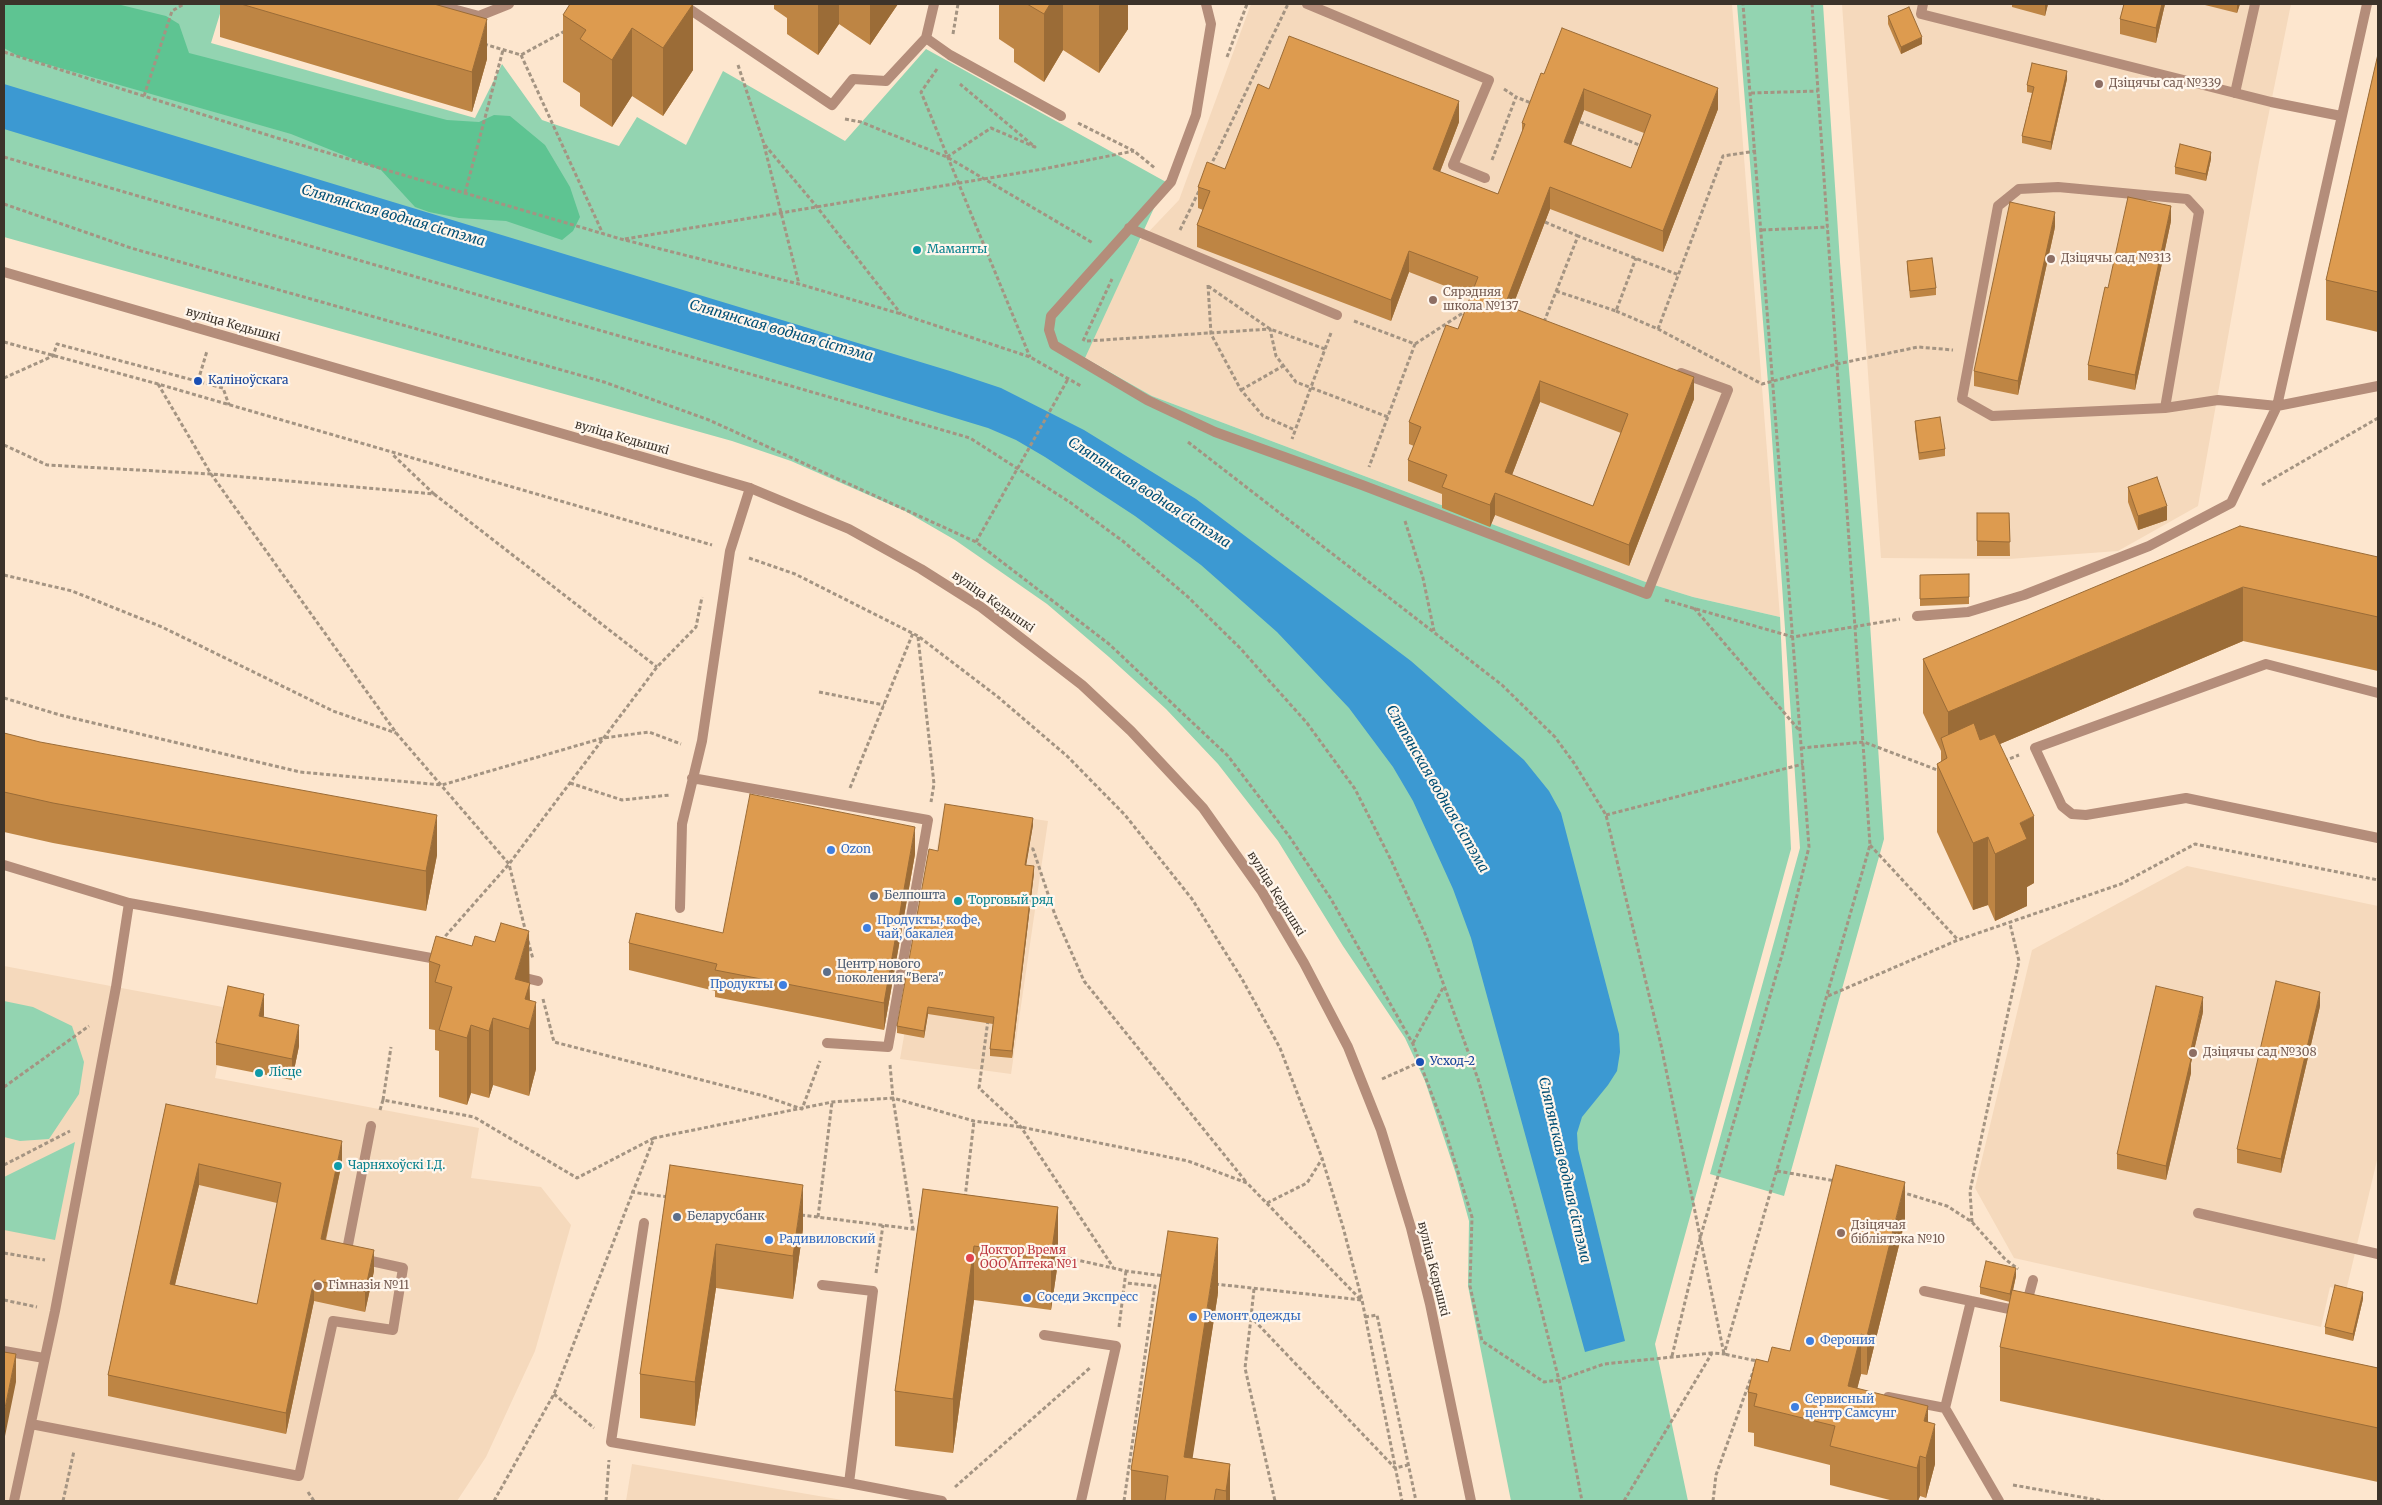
<!DOCTYPE html>
<meta charset="utf-8">
<style>
body{margin:0}
#map{position:relative;width:2382px;height:1505px;overflow:hidden;background:#fde6ce;font-family:Merriweather,serif}
canvas{display:block}
.frame{position:absolute;inset:0;border:5px solid #3c332a;pointer-events:none}
</style>
<div id="map">
<canvas width="2382" height="1505"></canvas>
<div class="frame"></div>
</div>
<script>
const ctx = document.querySelector('canvas').getContext('2d');
ctx.lineJoin = 'round';
function paint(path, color) { ctx.fillStyle = color; ctx.fill(path, 'evenodd'); }
const poly = rows => new Path2D(rows.map(r => 'M' + r).join(''));
function strokePath(path, color, width, dash) { ctx.strokeStyle = color; ctx.lineWidth = width; ctx.lineCap = dash ? 'butt' : 'round'; ctx.setLineDash(dash || []); ctx.stroke(path); }
function drawText(font, color, halo, rows, align = 'center') {
  ctx.font = font + ' Merriweather,serif'; ctx.lineWidth = 4.5; ctx.setLineDash([]); ctx.textBaseline = 'middle'; ctx.strokeStyle = halo; ctx.fillStyle = color; for (const [text, x, y, turn = 0] of rows) {
    ctx.save(); ctx.translate(x, y); ctx.rotate((+turn || 0) * Math.PI / 180); ctx.textAlign = isNaN(turn) ? turn : align; if (halo) ctx.strokeText(text, 0, 0); ctx.fillText(text, 0, 0); ctx.restore();
  }
}
paint(poly([
 [1251,4,1732,4,1780,617,1693,597,1651,584,1152,396,1084,357,1138,243,1179,200],
 [1842,4,2291,4,2259,162,2198,506,2118,551,2009,559,1881,558],
 [944,806,1048,821,1011,1074,900,1059],
 [2187,866,2378,906,2378,1156,2346,1291,2330,1287,2321,1327,2014,1258,1975,1188,2032,950],
 [4,966,228,1008,215,1078,479,1128,471,1178,541,1187,571,1225,535,1351,486,1457,457,1501,4,1501],
 [632,1464,848,1501,626,1501]
]), '#f5d9bc');
paint(poly([
 [4,4,223,4,211,43,475,118,502,64,542,120,619,146,637,117,686,145,723,71,845,141,926,49,1166,182,1085,358,1152,396,1651,584,1693,597,1780,617,1791,849,1655,1344,1688,1501,1511,1501,1468,1286,1469,1221,1456,1174,1425,1081,1405,1038,1343,946,1278,841,1218,764,1166,709,1109,657,1047,604,955,540,905,511,791,461,732,441,4,237],
 [1737,4,1823,4,1840,262,1869,608,1884,839,1784,1196,1710,1174,1800,848,1769,395],
 [4,1001,33,1007,72,1026,84,1062,79,1094,49,1139,20,1141,4,1137],
 [75,1142,55,1240,4,1230,4,1177]
]), '#93d4b1');
paint(poly([
 [4,4,117,4,166,16,179,24,189,53,447,120,479,122,494,115,510,116,545,145,570,187,580,217,573,231,562,240,506,221,459,218,429,212,415,207,381,170,291,134,18,56,4,48]
]), '#5ec492');
paint(poly([
 [4,84,950,371,1001,388,1084,430,1196,499,1411,661,1524,760,1549,791,1561,813,1619,1034,1620,1052,1617,1071,1608,1085,1582,1117,1577,1133,1578,1149,1625,1341,1585,1352,1471,938,1453,889,1413,801,1393,767,1349,708,1277,632,1201,565,1135,516,1045,457,1016,440,988,428,4,129]
]), '#3c99d2');
strokePath(poly([
 [953,34,958,4],
 [484,44,521,55,565,31],
 [4,52,274,137,621,239,799,284,901,314,1030,357,1081,386],
 [521,55,603,234],
 [1227,57,1247,4],
 [738,65,764,144,817,207,901,314],
 [937,69,921,92,1030,357],
 [1504,89,1516,97],
 [1751,93,1818,91],
 [144,96,172,11,184,4],
 [845,119,861,122,947,157,1093,243],
 [1580,122,1642,146],
 [1078,123,1134,151,1156,169],
 [764,145,799,284],
 [4,157,970,438,1071,503,1124,542,1188,597,1240,648,1307,723,1355,789,1391,860,1426,936,1478,1079,1515,1206,1559,1380,1582,1501],
 [947,157,991,128,1035,147,960,84],
 [1492,160,1516,97,1531,103],
 [1210,167,1288,4],
 [465,193,503,50],
 [4,204,131,248,604,382,709,420,976,542,1109,644,1228,756,1289,836,1331,899,1413,1044,1444,1127,1472,1217,1470,1286,1482,1341,1544,1382,1559,1380,1604,1364,1712,1353],
 [1545,222,1578,236],
 [1180,230,1199,191],
 [1762,230,1828,227],
 [625,239,1043,169,1134,151],
 [1208,285,1211,334,1241,390,1263,416,1295,430],
 [1208,286,1270,329,1325,349,1292,439],
 [1556,291,1616,311,1636,258],
 [1616,311,1658,329,1762,384,1837,364,1918,347,1953,350],
 [1354,321,1415,344,1369,467],
 [1544,322,1578,236,1679,275],
 [1658,329,1723,156,1756,151],
 [1083,341,1112,279],
 [1087,341,1270,329,1276,356,1296,382,1388,417],
 [4,342,158,384,712,545],
 [1415,344,1469,309],
 [1325,349,1331,333],
 [4,378,53,356,57,344,223,388,229,405],
 [198,381,207,351],
 [158,384,211,474,397,734,509,864,526,933],
 [1241,390,1283,366],
 [1188,442,1502,685,1555,737,1574,763,1606,815,1661,1045,1724,1354,1757,1361,1716,1475,1713,1501],
 [4,445,47,465,211,474,434,494,392,454],
 [2262,485,2378,418],
 [434,494,657,667],
 [1405,521,1423,578,1434,631],
 [976,542,1068,379],
 [749,558,795,574,918,636,998,697,1067,756,1125,815,1192,899,1242,979,1280,1048,1322,1158,1343,1227,1362,1300,1402,1501],
 [4,575,72,591,162,627,333,711,396,733],
 [1665,600,1793,637,1900,619],
 [1694,608,1799,730],
 [918,637,934,784,931,802],
 [819,692,884,705],
 [4,698,60,715,300,772,442,785,603,738,649,732,681,744],
 [1801,748,1864,742,1940,771],
 [2004,761,2019,755],
 [570,783,622,800,670,795],
 [850,788,913,633],
 [1606,815,1803,764],
 [1870,845,1958,940],
 [1025,848,1033,849,1055,915,1084,981,1247,1183],
 [441,941,509,864,657,667,696,627,702,597],
 [528,941,533,959],
 [1828,996,1958,940,2121,884,2195,844,2378,880],
 [543,999,554,1042,764,1096,802,1109,820,1061],
 [988,1020,979,1088,1021,1127,1113,1267],
 [1413,1043,1444,986],
 [890,1065,893,1098,913,1229],
 [1382,1079,1420,1062],
 [4,1087,89,1026],
 [383,1100,391,1047],
 [380,1110,383,1100,474,1117,577,1178,654,1138],
 [4,1165,70,1131],
 [1777,1171,1836,1181],
 [631,1192,668,1197],
 [1901,1192,1947,1206,1972,1222,2005,1259,2018,1269],
 [965,1198,974,1121],
 [1267,1203,1307,1183,1322,1159],
 [801,1215,921,1230],
 [818,1217,832,1102],
 [1972,1222,1970,1191,2019,961,2010,924],
 [4,1253,45,1260],
 [1055,1255,1126,1271,1164,1276],
 [876,1273,883,1225],
 [1215,1284,1362,1300],
 [1254,1289,1251,1317,1395,1468,1408,1465],
 [4,1300,37,1307],
 [1365,1317,1377,1315,1416,1501],
 [1251,1318,1245,1368,1275,1501],
 [1119,1327,1126,1271],
 [1672,1356,1701,1235,1784,948,1809,847,1743,4],
 [554,1394,594,1428],
 [2013,1485,2103,1501],
 [955,1487,1091,1367],
 [308,1492,314,1501],
 [63,1501,74,1451],
 [494,1501,554,1394,654,1138,832,1102,893,1098,974,1121,1021,1127,1188,1161,1247,1183,1361,1300],
 [606,1501,609,1460],
 [1124,1501,1155,1286,1126,1283],
 [1624,1501,1712,1353,1724,1354,1870,845,1812,4]
]), '#a49482', 3, [4, 2.5]);
strokePath(poly([
 [434,4,479,16,509,4],
 [682,4,832,105,853,79,886,81,926,38],
 [934,4,926,38,950,55,1061,116],
 [1206,4,1211,24,1196,115,1171,182,1051,316,1049,330,1054,345,1147,400,1215,432,1362,485,1647,594,1728,390,1681,373],
 [1307,4,1489,80,1453,165,1485,178],
 [1923,4,1921,14,2271,102,2341,116],
 [2235,93,2255,4],
 [1129,228,1337,315],
 [2165,408,2199,212,2187,199,2058,187,2019,189,1998,206,1962,399,1992,416,2165,408,2218,400,2277,406,2378,386],
 [1917,616,1968,612,2024,595,2149,546,2231,503,2277,406,2367,4],
 [2378,693,2266,664,2035,748,2062,806,2072,814,2086,815,2186,798,2378,838],
 [692,778,928,820,888,1047,827,1043],
 [4,865,129,903,442,960],
 [680,908,682,824,702,741,730,551,750,488],
 [517,976,538,981],
 [2198,1213,2378,1254],
 [644,1223,611,1442,849,1483,942,1501],
 [348,1255,346,1255,371,1126],
 [822,1285,873,1291,849,1483],
 [1924,1291,1971,1301],
 [2026,1306,2033,1280],
 [1044,1335,1116,1346,1081,1501],
 [4,1351,44,1358],
 [1888,1397,1945,1408],
 [31,1424,299,1476,333,1321,393,1330,403,1268,362,1259],
 [14,1501,55,1311,116,987,129,903],
 [1999,1501,1945,1408,1971,1301,2019,1311]
]), '#b48d7a', 10);
strokePath(poly([
 [4,272,750,488,849,529,921,569,981,607,1082,685,1131,731,1203,808,1261,890,1304,963,1348,1047,1381,1130,1411,1228,1430,1304,1471,1501]
]), '#b48d7a', 10);
paint(poly([
 [220,4,434,4,487,59,472,112,220,37],
 [693,4,693,70,663,116,632,96,612,127,580,106,580,93,563,82,563,15],
 [774,4,898,4,870,45,839,24,818,55,787,34,787,18,774,9],
 [999,4,1128,4,1128,29,1099,73,1063,50,1044,82,1014,62,1014,49,999,39],
 [2012,4,2048,4,2045,16,2012,7],
 [2124,4,2165,4,2156,43,2120,34,2120,19],
 [2201,4,2240,4,2237,13],
 [1888,16,1922,44,1901,54,1888,24],
 [2378,54,2378,332,2326,320,2326,280],
 [1544,74,1718,109,1663,252,1550,209,1512,308,1694,399,1629,566,1495,515,1490,527,1442,508,1442,494,1408,481,1408,460,1414,446,1409,444,1409,422,1458,329,1471,296,1409,272,1391,321,1197,247,1197,225,1203,210,1198,208,1198,187,1225,169,1269,89,1459,122,1440,172,1498,194,1522,133,1522,123],
 [1584,110,1644,133,1631,168,1571,145],
 [1540,402,1621,433,1593,506,1512,475],
 [2067,79,2051,150,2022,143,2022,136,2032,93,2027,92,2027,85],
 [2211,159,2206,181,2175,174,2175,167],
 [2171,221,2135,390,2088,380,2088,365,2108,288],
 [2055,227,2018,395,1974,386,1974,371],
 [1907,261,1936,288,1936,295,1910,298,1907,268],
 [1915,421,1945,449,1945,456,1919,460,1915,428],
 [2128,487,2167,520,2138,530,2128,502],
 [1977,513,2009,513,2010,556,1977,556],
 [2378,557,2378,671,2243,641,2000,744,2034,883,2027,887,2027,906,1995,921,1988,905,1973,910,1937,832,1937,764,1941,762,1941,751,1923,713,1923,659],
 [1969,574,1969,604,1920,606,1920,575],
 [4,733,437,855,426,911,53,843,4,832],
 [1033,825,1026,865,1034,873,1012,1058,990,1056,990,1049,993,1024,928,1014,924,1038,897,1033,897,1026,938,851],
 [915,854,884,1030,715,997,715,991,629,970,629,943,723,933],
 [495,942,529,983,530,1000,536,1069,529,1096,493,1085,489,1098,471,1093,467,1105,439,1097,439,1051,435,1050,435,1030,429,1029,429,961,472,946],
 [2320,1006,2281,1173,2237,1163,2237,1149],
 [2203,1012,2191,1063,2191,1073,2166,1180,2117,1169,2117,1154],
 [264,1015,263,1017,299,1046,292,1080,216,1065,216,1043],
 [166,1104,342,1162,326,1240,374,1271,365,1312,314,1301,286,1434,108,1396,108,1375],
 [199,1185,277,1203,257,1304,175,1285],
 [670,1165,803,1229,793,1299,716,1288,695,1426,640,1418,640,1374],
 [923,1189,1058,1207,1058,1262,1051,1310,974,1300,953,1453,895,1446,895,1391],
 [1905,1221,1867,1375,1861,1374,1857,1388,1928,1422,1935,1464,1926,1498,1920,1496,1918,1501,1894,1501,1830,1485,1830,1465,1754,1446,1754,1433,1748,1432,1748,1392,1768,1362,1790,1351],
 [2016,1276,2013,1291,2378,1368,2378,1482,2000,1401,2000,1347,2010,1302,1980,1294,1980,1287],
 [1218,1293,1192,1458,1230,1464,1230,1501,1131,1501,1131,1470],
 [2363,1299,2353,1341,2325,1334,2325,1327]
]), '#be8544');
paint(poly([
 [693,4,693,70,663,116,663,48],
 [818,4,839,4,839,24,818,55],
 [870,4,898,4,870,45],
 [1050,4,1063,4,1063,50,1044,82,1044,14],
 [1100,4,1128,4,1128,29,1099,73,1099,6],
 [2045,4,2048,4,2045,16],
 [2162,4,2165,4,2156,43,2156,28],
 [2237,4,2240,4,2237,13],
 [487,19,487,59,472,112,472,72],
 [632,28,632,96,612,127,612,60],
 [1922,37,1922,44,1901,54,1901,47],
 [2067,71,2067,79,2051,150,2051,142],
 [1718,88,1718,109,1663,252,1663,231],
 [1584,89,1584,110,1564,164,1564,142],
 [1459,101,1459,122,1433,190,1433,169],
 [2211,152,2211,159,2206,181,2206,174],
 [1550,187,1550,209,1505,326,1505,305],
 [2171,206,2171,221,2135,390,2135,375],
 [2055,212,2055,227,2018,395,2018,381],
 [1409,251,1409,272,1391,321,1391,300],
 [1694,377,1694,399,1629,566,1629,545],
 [1540,381,1540,402,1505,493,1505,472],
 [1495,493,1495,515,1490,527,1490,505],
 [2167,506,2167,520,2138,530,2138,516],
 [2243,587,2243,641,1948,766,1948,712],
 [437,815,437,855,426,911,426,871],
 [2034,816,2034,883,2027,887,2027,906,1995,921,1995,854,2020,823],
 [1033,818,1033,825,1025,872,1025,865],
 [915,827,915,854,884,1030,884,1003],
 [1988,837,1988,905,1973,910,1973,843],
 [1034,866,1034,873,1012,1058,1012,1051],
 [529,931,530,1025,536,1002,536,1069,529,1096,529,1029,515,979],
 [2320,992,2320,1006,2281,1173,2281,1159],
 [264,994,264,1015,259,1038,259,1016],
 [2203,997,2203,1012,2191,1063,2191,1073,2166,1180,2166,1166],
 [928,1007,928,1014,924,1038,924,1031],
 [493,1018,493,1085,489,1098,489,1031],
 [299,1025,299,1046,292,1080,292,1059],
 [471,1025,471,1093,467,1105,467,1038],
 [342,1141,342,1162,321,1260,321,1239],
 [199,1164,199,1185,170,1305,170,1284],
 [1905,1182,1905,1221,1867,1375,1867,1336],
 [803,1185,803,1229,793,1299,793,1256],
 [1058,1207,1058,1262,1051,1310,1051,1256],
 [1218,1238,1218,1293,1186,1501,1184,1457],
 [716,1244,716,1288,695,1426,695,1382],
 [974,1246,974,1300,953,1453,953,1399],
 [374,1250,374,1271,365,1312,365,1291],
 [2016,1268,2016,1276,2010,1302,2010,1294],
 [314,1280,314,1301,286,1434,286,1413],
 [2363,1292,2363,1299,2353,1341,2353,1334],
 [1861,1334,1861,1374,1848,1425,1848,1386],
 [16,1354,16,1382,4,1441,4,1413],
 [1928,1406,1928,1446,1924,1421],
 [1935,1424,1935,1464,1926,1498,1926,1458],
 [1920,1456,1920,1496,1918,1501,1917,1501,1917,1468],
 [1230,1464,1230,1501,1226,1501,1226,1491]
]), '#9b6c37');
const building = poly([
 [241,4,434,4,487,19,472,72,241,4],
 [570,4,693,4,663,48,632,28,612,60,580,39,586,30,563,15,570,4],
 [1027,4,1050,4,1044,14,1027,4],
 [2124,4,2162,4,2156,28,2120,19,2124,4],
 [1909,7,1922,37,1901,47,1888,16,1909,7],
 [1562,28,1718,88,1663,231,1550,187,1505,305,1694,377,1629,545,1495,493,1490,505,1442,487,1447,475,1408,460,1421,427,1409,422,1446,325,1458,329,1478,277,1409,251,1391,300,1197,225,1210,191,1198,187,1207,162,1225,169,1258,84,1269,89,1289,36,1459,101,1433,169,1498,194,1525,124,1522,123,1541,73,1544,74,1562,28],
 [1584,89,1651,115,1631,168,1564,142,1584,89],
 [1540,381,1628,414,1593,506,1505,472,1540,381],
 [2378,54,2378,292,2326,280,2378,54],
 [2032,63,2067,71,2051,142,2022,136,2034,87,2027,85,2032,63],
 [2180,144,2211,152,2206,174,2175,167,2180,144],
 [2128,197,2171,206,2135,375,2088,365,2105,287,2108,288,2128,197],
 [2010,202,2055,212,2018,381,1974,371,2010,202],
 [1932,258,1936,288,1910,291,1907,261,1932,258],
 [1940,417,1945,449,1919,453,1915,421,1940,417],
 [2157,477,2167,506,2138,516,2128,487,2157,477],
 [1977,513,2009,513,2010,542,1977,541,1977,513],
 [2240,526,2378,557,2378,617,2243,587,1948,712,1923,659,2240,526],
 [1969,574,1969,597,1920,599,1920,575,1969,574],
 [1974,723,1980,740,1995,734,2034,816,2020,823,2027,839,1995,854,1988,837,1973,843,1937,764,1947,758,1941,738,1974,723],
 [4,733,40,742,437,815,426,871,53,803,4,792,4,733],
 [750,794,915,827,884,1003,715,970,717,964,629,943,636,913,723,933,750,794],
 [945,804,1033,818,1025,865,1034,866,1012,1051,990,1049,994,1017,928,1007,924,1031,897,1026,929,849,938,851,945,804],
 [501,923,529,931,515,979,530,983,525,999,536,1002,529,1029,493,1018,489,1031,471,1025,467,1038,439,1030,452,987,435,982,440,965,429,961,436,936,472,946,475,936,495,942,501,923],
 [2276,981,2320,992,2281,1159,2237,1149,2276,981],
 [228,986,264,994,259,1016,299,1025,292,1059,216,1043,228,986],
 [2156,986,2203,997,2189,1058,2191,1059,2166,1166,2117,1154,2156,986],
 [166,1104,342,1141,321,1239,374,1250,365,1291,314,1280,286,1413,108,1375,166,1104],
 [199,1164,281,1183,257,1304,170,1284,199,1164],
 [670,1165,803,1185,793,1256,716,1244,695,1382,640,1374,670,1165],
 [1836,1165,1905,1182,1867,1336,1861,1334,1848,1386,1928,1406,1924,1421,1935,1424,1926,1458,1920,1456,1917,1468,1830,1446,1835,1426,1754,1406,1757,1394,1748,1392,1756,1359,1768,1362,1772,1347,1790,1351,1836,1165],
 [923,1189,1058,1207,1051,1256,974,1246,953,1399,895,1391,923,1189],
 [1168,1231,1218,1238,1184,1457,1230,1464,1226,1491,1216,1489,1214,1501,1165,1501,1168,1476,1131,1470,1168,1231],
 [1986,1261,2016,1268,2010,1294,1980,1287,1986,1261],
 [2335,1285,2363,1292,2353,1334,2325,1327,2335,1285],
 [2012,1290,2378,1368,2378,1428,2000,1347,2012,1290],
 [4,1352,16,1354,4,1413,4,1352]
]);
paint(building, '#dd9b4f');
strokePath(building, '#9b6c37', 1);
for (const [x, y, r, color] of [
 [2099,84,5,"#8d6e63"],
 [917,250,5,"#0f9aa8"],
 [2051,259,5,"#8d6e63"],
 [1433,300,5,"#8d6e63"],
 [198,381,5,"#1a4fb4"],
 [831,850,5,"#3f7fe0"],
 [874,896,5,"#5c6f8a"],
 [958,901,5,"#0f9aa8"],
 [867,928,5,"#3f7fe0"],
 [827,972,5,"#5c6f8a"],
 [783,985,5,"#3f7fe0"],
 [2193,1053,5,"#8d6e63"],
 [1420,1062,5,"#1a4fb4"],
 [259,1073,5,"#0f9aa8"],
 [338,1166,5,"#0f9aa8"],
 [677,1217,5,"#5c6f8a"],
 [1841,1233,5,"#8d6e63"],
 [769,1240,5,"#3f7fe0"],
 [970,1258,5,"#e0444e"],
 [318,1286,5,"#8d6e63"],
 [1027,1298,5,"#3f7fe0"],
 [1193,1317,5,"#3f7fe0"],
 [1810,1341,5,"#3f7fe0"],
 [1795,1407,5,"#3f7fe0"]
]) { const dot = new Path2D(); dot.arc(x, y, r, 0, 2 * Math.PI); ctx.fillStyle = color; ctx.fill(dot); strokePath(dot, '#fff6ec', 2); }
drawText('12px', '#785e54', '#fff6ec', [
 ["Дзіцячы сад №339",2109,84],
 ["Дзіцячы сад №313",2061,259],
 ["Сярэдняя",1443,293],
 ["школа №137",1443,307],
 ["Дзіцячы сад №308",2203,1053],
 ["Дзіцячая",1851,1226],
 ["бібліятэка №10",1851,1240],
 ["Гімназія №11",328,1286]
], 'left');
drawText('12px', '#0d838f', '#fff6ec', [
 ["Маманты",927,250],
 ["Торговый ряд",968,901],
 ["Лісце",269,1073],
 ["Чарняхоўскі І.Д.",348,1166]
], 'left');
drawText('12px', '#3c332a', '#fff6ec', [
 ["вуліца Кедышкі",233,325,16],
 ["вуліца Кедышкі",622,438,16],
 ["вуліца Кедышкі",993,602,35],
 ["вуліца Кедышкі",1276,894,58],
 ["вуліца Кедышкі",1433,1269,76]
]);
drawText('12px', '#164399', '#fff6ec', [
 ["Каліноўскага",208,381],
 ["Усход-2",1430,1062]
], 'left');
drawText('12px', '#366cbe', '#fff6ec', [
 ["Ozon",841,850],
 ["Продукты, кофе,",877,921],
 ["чай, бакалея",877,935],
 ["Продукты",773,985,"right"],
 ["Радивиловский",779,1240],
 ["Соседи Экспресс",1037,1298],
 ["Ремонт одежды",1203,1317],
 ["Ферония",1820,1341],
 ["Сервисный",1805,1400],
 ["центр Самсунг",1805,1414]
], 'left');
drawText('12px', '#4e5e75', '#fff6ec', [
 ["Белпошта",884,896],
 ["Центр нового",837,965],
 ["поколения \"Вега\"",837,979],
 ["Беларусбанк",687,1217]
], 'left');
drawText('12px', '#be3a42', '#fff6ec', [
 ["Доктор Время",980,1251],
 ["ООО Аптека №1",980,1265]
], 'left');
drawText('italic 14px', '#014e74', '#fff6ec', [
 ["Сляпянская водная сістэма",393,216,16],
 ["Сляпянская водная сістэма",781,331,16],
 ["Сляпянская водная сістэма",1149,493,33],
 ["Сляпянская водная сістэма",1437,789,60],
 ["Сляпянская водная сістэма",1564,1170,77]
]);
</script>
